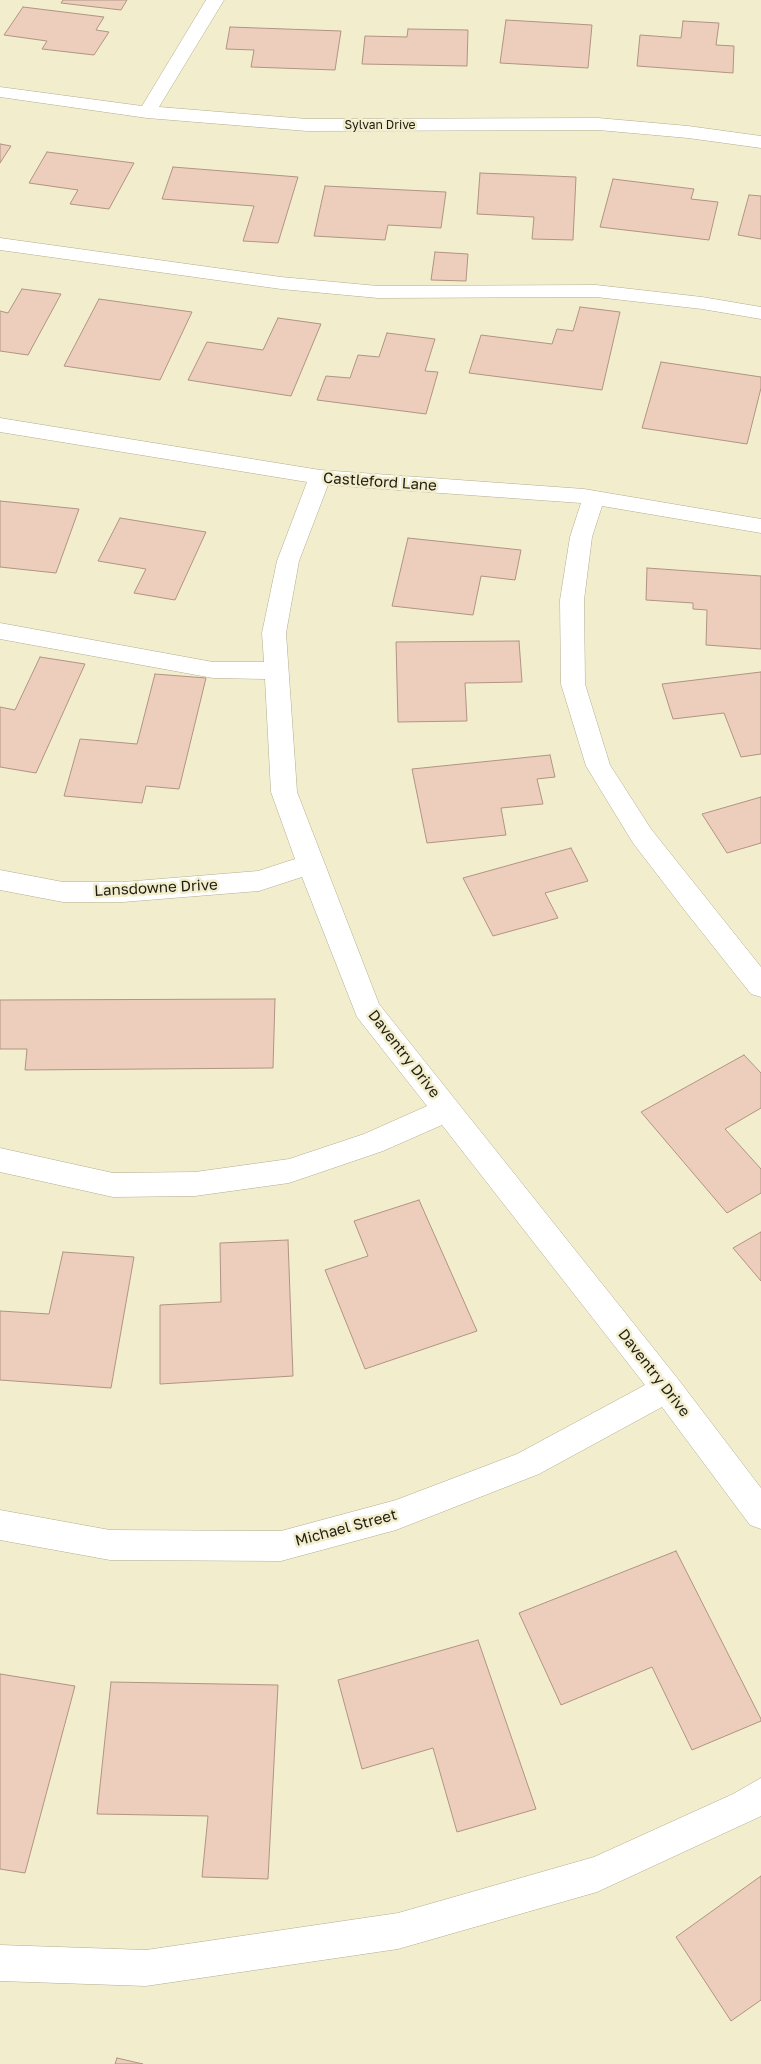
<!DOCTYPE html>
<style>
body{margin:0}
canvas{display:block;background:#f2edcd}
</style>
<canvas width="761" height="2064"></canvas>
<script>
const ctx = document.querySelector('canvas').getContext('2d');
ctx.lineJoin = 'round';
function paint(path, color) { ctx.fillStyle = color; ctx.fill(path, 'evenodd'); }
const poly = rows => new Path2D(rows.map(r => 'M' + r).join(''));
function strokePath(path, color, width, dash) { ctx.strokeStyle = color; ctx.lineWidth = width; ctx.lineCap = dash ? 'butt' : 'round'; ctx.setLineDash(dash || []); ctx.stroke(path); }
function drawText(font, color, halo, rows, align = 'center') {
  ctx.font = font + ' "Golos Text",sans-serif'; ctx.lineWidth = 5; ctx.setLineDash([]); ctx.textBaseline = 'middle'; ctx.strokeStyle = halo; ctx.fillStyle = color; for (const [text, x, y, turn = 0] of rows) {
    ctx.save(); ctx.translate(x, y); ctx.rotate((+turn || 0) * Math.PI / 180); ctx.textAlign = isNaN(turn) ? turn : align; if (halo) ctx.strokeText(text, 0, 0); ctx.fillText(text, 0, 0); ctx.restore();
  }
}
const building = poly([
 [63,0,127,0,121,10,61,3,63,0],
 [23,7,104,17,96,30,109,32,94,55,42,49,47,41,4,35,23,7],
 [506,20,592,25,588,68,500,63,506,20],
 [683,21,719,23,716,45,734,46,733,73,637,66,640,35,681,38,683,21],
 [230,27,341,31,335,70,251,67,254,50,226,49,230,27],
 [408,29,468,30,467,66,362,64,365,36,407,37,408,29],
 [0,144,11,146,0,163,0,144],
 [47,152,134,163,109,209,70,204,78,190,29,183,47,152],
 [173,167,298,177,278,243,243,241,254,206,162,199,173,167],
 [480,173,576,177,573,240,532,239,534,217,477,214,480,173],
 [613,179,694,189,691,199,718,202,709,240,600,227,613,179],
 [325,186,446,192,441,228,388,225,385,240,314,236,325,186],
 [749,195,761,196,761,239,738,235,749,195],
 [435,252,468,254,466,281,431,280,435,252],
 [22,289,61,294,28,355,0,351,0,311,8,313,22,289],
 [99,299,192,312,160,380,64,366,99,299],
 [580,307,620,312,602,390,469,373,481,335,552,344,557,329,573,331,580,307],
 [278,318,321,324,291,396,188,380,207,342,263,350,278,318],
 [387,333,435,339,425,371,438,372,426,414,317,400,326,376,350,378,358,355,379,357,387,333],
 [661,362,761,377,761,388,747,444,642,428,661,362],
 [0,501,79,509,56,573,0,567,0,501],
 [120,518,206,532,175,600,134,593,146,569,98,561,120,518],
 [408,538,521,550,515,580,481,576,473,615,392,606,408,538],
 [647,568,761,576,761,649,706,645,707,610,693,609,693,603,646,600,647,568],
 [519,641,522,682,465,683,467,721,398,722,396,642,519,641],
 [40,657,85,664,36,773,0,767,0,707,15,710,40,657],
 [761,672,761,754,741,757,724,713,673,719,662,684,761,672],
 [155,674,206,678,179,789,146,786,142,803,64,796,80,739,137,744,155,674],
 [550,755,555,777,537,779,543,804,501,808,506,835,427,843,412,769,550,755],
 [761,797,761,843,727,853,702,814,761,797],
 [571,848,588,881,545,893,558,918,493,936,463,878,571,848],
 [275,999,273,1068,25,1070,27,1049,0,1049,0,1000,275,999],
 [744,1055,761,1073,761,1108,725,1129,761,1169,761,1193,727,1213,641,1112,744,1055],
 [419,1200,477,1331,365,1369,325,1270,368,1256,354,1221,419,1200],
 [761,1232,761,1281,733,1248,761,1232],
 [288,1240,293,1376,160,1384,160,1305,221,1302,220,1243,288,1240],
 [63,1252,134,1257,111,1388,0,1380,0,1311,49,1314,63,1252],
 [676,1551,761,1719,761,1721,692,1750,652,1667,561,1705,519,1613,676,1551],
 [478,1640,536,1809,457,1832,433,1748,362,1769,338,1680,478,1640],
 [0,1674,75,1686,25,1873,0,1869,0,1674],
 [111,1682,278,1685,268,1879,202,1877,208,1816,97,1814,111,1682],
 [761,1876,761,2000,731,2021,676,1937,761,1876],
 [117,2058,143,2064,115,2064,117,2058]
]);
paint(building, '#edcebc');
strokePath(building, '#b19483', 1);
const minor = poly([
 [206,0,224,0,159,107,307,119,598,118,688,126,761,136,761,148,688,138,598,130,307,131,147,118,0,97,0,87,142,106,206,0],
 [0,238,281,277,378,286,596,285,702,297,761,307,761,319,702,309,596,297,378,298,281,289,0,250,0,238],
 [0,418,320,470,584,489,761,519,761,533,602,506,592,537,584,600,585,684,610,765,651,829,761,967,761,997,751,994,686,912,633,843,586,766,561,684,560,600,570,537,581,503,328,485,299,561,286,633,297,792,379,1004,678,1379,761,1488,761,1529,750,1525,662,1407,539,1474,396,1530,281,1561,110,1560,0,1540,0,1510,110,1530,281,1531,396,1500,517,1454,645,1385,442,1125,383,1151,289,1183,195,1196,113,1197,0,1172,0,1148,113,1173,195,1172,289,1159,364,1134,427,1106,357,1017,302,877,259,891,123,902,63,902,0,890,0,870,63,882,123,882,258,871,295,859,271,792,265,679,213,678,0,639,0,623,213,662,264,662,262,633,277,561,307,482,0,432,0,418],
 [761,1778,761,1816,757,1818,597,1892,398,1949,146,1986,0,1981,0,1945,146,1950,398,1913,594,1857,733,1794,761,1778]
]);
strokePath(minor, '#b3ad8f', 1);
paint(minor, '#fff');
drawText('12px', '#1f1d11', '#f2edcd', [
 ["Sylvan Drive",380,125]
]);
drawText('15px', '#1f1d11', '#f2edcd', [
 ["Castleford Lane",380,482,4],
 ["Lansdowne Drive",156,888,-3],
 ["Daventry Drive",404,1054,52],
 ["Daventry Drive",654,1373,52],
 ["Michael Street",346,1528,-15]
]);
</script>
